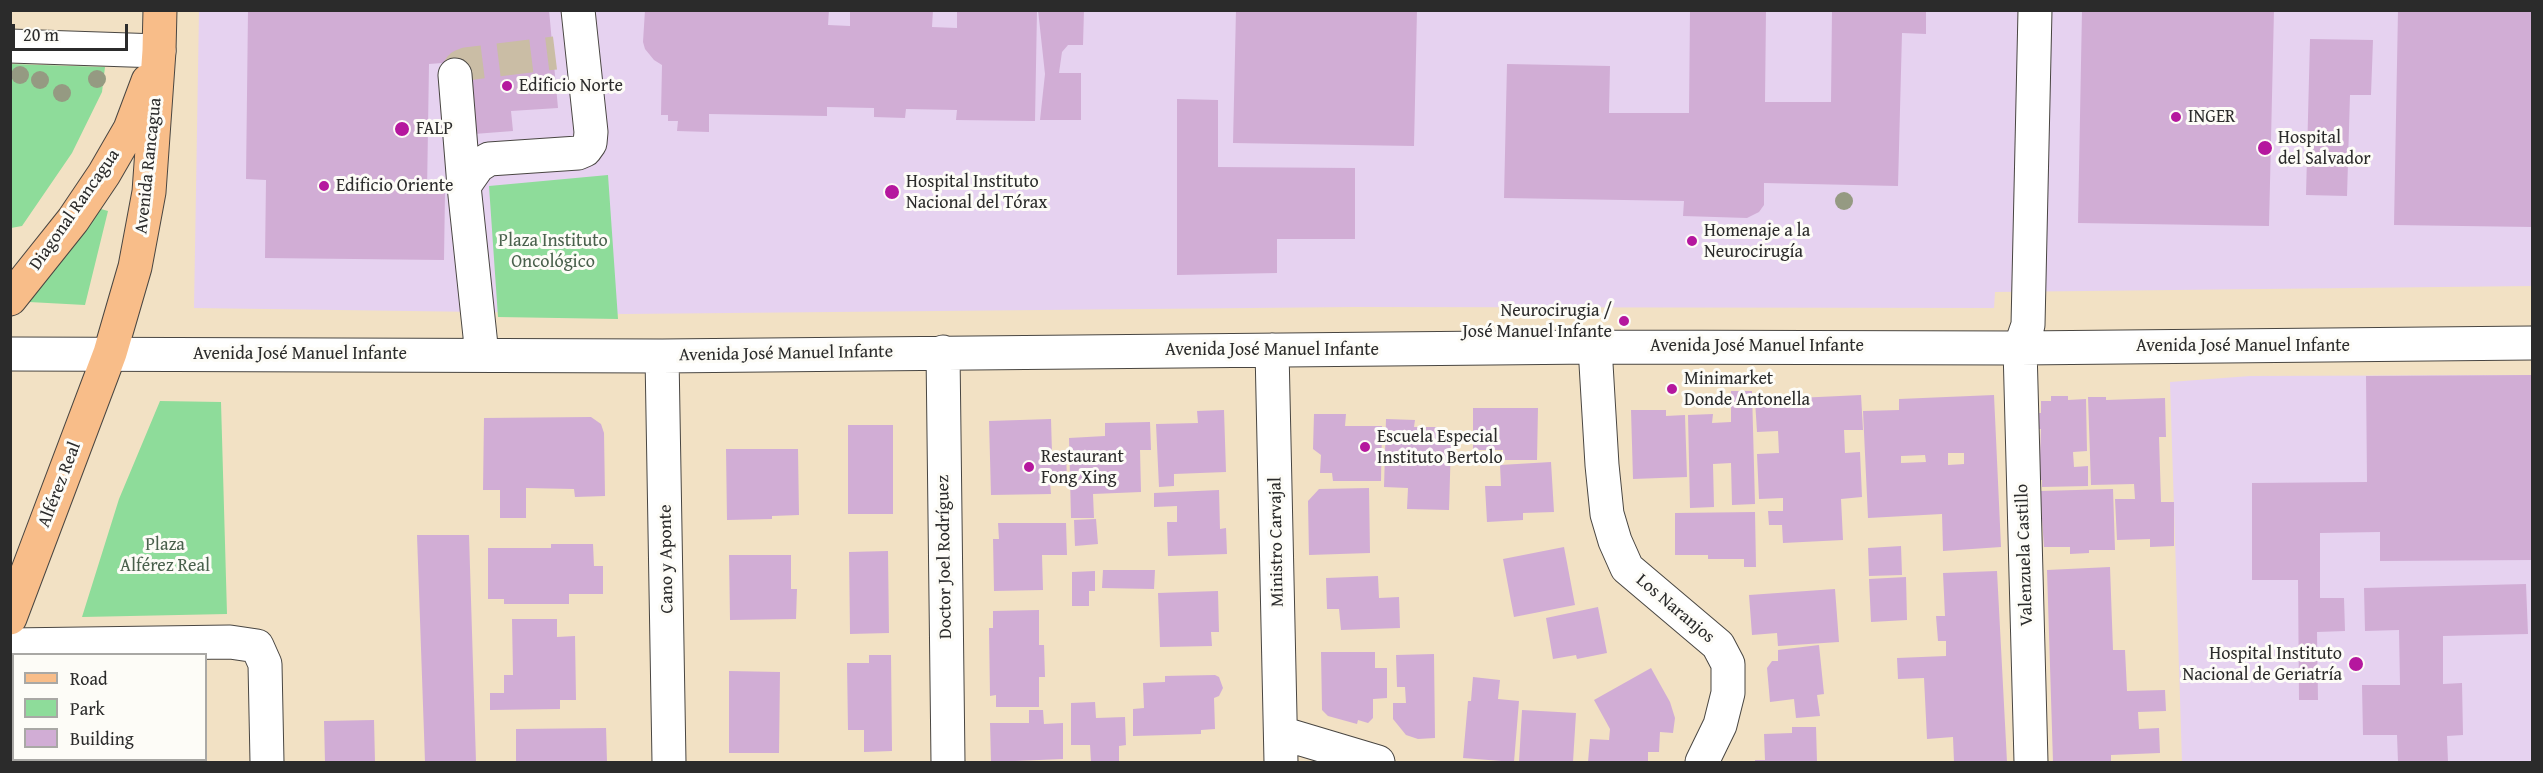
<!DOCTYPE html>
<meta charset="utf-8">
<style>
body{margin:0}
#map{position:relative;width:2543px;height:773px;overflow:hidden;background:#f2e1c4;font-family:"Gentium Book Plus",serif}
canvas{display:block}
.frame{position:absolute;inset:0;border:12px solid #2b2b2b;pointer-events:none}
.legend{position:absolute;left:12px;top:653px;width:195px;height:108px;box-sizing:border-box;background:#fdfcf7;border:2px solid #a9a8a5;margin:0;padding:8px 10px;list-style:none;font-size:18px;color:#2b2b2b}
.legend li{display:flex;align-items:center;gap:12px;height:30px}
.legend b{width:30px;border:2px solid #a9a8a5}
.scale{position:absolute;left:12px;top:24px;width:116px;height:27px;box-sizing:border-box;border:3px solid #2b2b2b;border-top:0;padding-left:8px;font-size:18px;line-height:21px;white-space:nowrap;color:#2b2b2b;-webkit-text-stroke:4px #fdfcf7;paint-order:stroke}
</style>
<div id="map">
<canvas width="2543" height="773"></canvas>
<div class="frame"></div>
<ul class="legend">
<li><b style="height:8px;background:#f8bd89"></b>Road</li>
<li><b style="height:16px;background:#8edc9a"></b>Park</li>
<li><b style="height:16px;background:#d1add5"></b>Building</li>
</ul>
<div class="scale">20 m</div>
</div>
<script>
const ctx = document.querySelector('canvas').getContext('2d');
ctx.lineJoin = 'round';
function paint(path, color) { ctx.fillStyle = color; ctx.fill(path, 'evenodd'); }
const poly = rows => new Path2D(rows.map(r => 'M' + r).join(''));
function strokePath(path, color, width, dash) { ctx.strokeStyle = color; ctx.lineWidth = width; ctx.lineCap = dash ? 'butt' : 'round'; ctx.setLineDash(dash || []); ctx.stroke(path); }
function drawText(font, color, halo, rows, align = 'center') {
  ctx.font = font + ' "Gentium Book Plus",serif'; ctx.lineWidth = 6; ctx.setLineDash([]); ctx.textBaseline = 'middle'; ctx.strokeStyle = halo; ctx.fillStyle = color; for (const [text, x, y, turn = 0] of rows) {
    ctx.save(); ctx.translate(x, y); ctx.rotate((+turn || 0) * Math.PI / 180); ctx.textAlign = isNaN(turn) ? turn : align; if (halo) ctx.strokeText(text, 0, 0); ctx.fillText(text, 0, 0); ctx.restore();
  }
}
paint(poly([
 [199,11,2532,11,2532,286,1995,292,1994,308,1354,307,625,314,194,308],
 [2532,375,2532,762,2182,762,2170,382,2250,376]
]), '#e6d2f0');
paint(poly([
 [11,64,105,67,102,92,72,153,22,226,11,228],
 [608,175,618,319,498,317,489,186],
 [101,209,108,211,85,305,29,302],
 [160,401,221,402,227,614,82,617,119,499]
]), '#8edc9a');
paint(poly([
 [248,10,549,10,558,108,511,111,513,131,461,135,456,62,429,64,427,192,445,191,444,260,265,258,266,180,246,179],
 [645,10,829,10,828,25,850,26,850,10,933,10,932,27,957,28,957,10,1037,10,1035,121,956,120,957,110,906,109,905,118,874,117,874,108,827,107,827,116,709,114,709,132,677,131,678,121,668,121,668,115,661,115,662,65,654,60,645,49,643,42],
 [1038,10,1084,10,1083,45,1068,45,1062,52,1059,73,1081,73,1081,120,1040,120,1045,74],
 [1236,10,1417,10,1414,146,1233,143],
 [1690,10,1766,10,1765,102,1831,102,1832,10,1926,10,1926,34,1902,33,1898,186,1764,183,1764,205,1759,212,1747,218,1683,216,1684,201,1504,198,1507,64,1610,66,1609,113,1689,113],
 [2082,10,2274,10,2269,226,2078,223],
 [2398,10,2532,10,2532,227,2394,225],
 [2310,39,2373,40,2371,95,2350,95,2347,196,2306,195],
 [1177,99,1218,100,1218,167,1355,168,1355,239,1277,239,1277,273,1177,275],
 [2532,375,2532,560,2380,561,2380,532,2320,533,2320,598,2344,598,2345,631,2317,632,2318,700,2299,700,2298,580,2252,580,2252,483,2367,482,2366,376],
 [1731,391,1752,391,1755,504,1732,505,1731,463,1713,464,1714,507,1690,508,1688,415,1713,414,1712,423,1731,422],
 [1861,395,1863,430,1844,430,1845,453,1860,452,1862,497,1841,499,1843,540,1783,543,1782,525,1769,525,1768,511,1783,511,1783,498,1759,499,1757,454,1779,453,1778,431,1757,432,1755,400],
 [1994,395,2001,547,1943,551,1942,514,1868,518,1863,411,1899,410,1899,399],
 [1948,453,1964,453,1964,464,1948,465],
 [1925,455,1926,462,1901,463,1901,456],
 [2051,396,2068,396,2068,400,2086,399,2087,451,2073,452,2074,467,2088,466,2088,486,2042,487,2042,480,2039,480,2041,429,2037,429,2037,413,2041,413,2041,401,2051,401],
 [2088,397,2106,397,2106,400,2165,398,2166,437,2159,437,2161,502,2174,502,2174,546,2150,547,2150,539,2117,540,2115,499,2135,499,2134,484,2091,485],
 [1473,408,1538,408,1537,460,1502,460,1503,450,1473,450],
 [1224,410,1226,472,1174,474,1174,486,1159,487,1156,424,1198,423,1197,411],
 [1631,410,1666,410,1666,416,1685,415,1687,477,1633,479],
 [1314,414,1346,414,1345,426,1382,426,1381,481,1333,481,1332,473,1320,473,1321,455,1313,449],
 [591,417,601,424,604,433,605,496,575,497,574,489,526,488,526,518,500,518,500,490,483,490,484,418],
 [1051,419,1052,453,1066,452,1067,481,1050,482,1051,494,991,495,989,421],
 [1386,419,1415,420,1414,427,1438,427,1451,443,1449,510,1407,509,1408,488,1384,487],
 [1150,422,1151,450,1140,450,1141,492,1093,494,1094,518,1071,518,1069,438,1105,436,1105,423],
 [848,425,893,425,893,514,848,514],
 [726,449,798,449,799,515,772,516,772,519,727,520],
 [1551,462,1554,512,1523,513,1523,520,1487,522,1485,486,1501,486,1500,465],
 [1369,488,1370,553,1309,555,1308,501,1319,489],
 [2113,489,2115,550,2089,550,2089,553,2070,554,2070,547,2044,547,2040,491],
 [1219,490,1220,529,1226,528,1227,554,1168,556,1167,522,1177,522,1177,506,1154,507,1154,493],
 [1755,512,1756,567,1744,567,1744,559,1708,559,1708,555,1675,555,1675,513],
 [1096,519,1098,544,1075,546,1074,520],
 [998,523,1066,523,1067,555,1042,555,1043,590,994,591,993,539,999,539],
 [417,535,469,535,476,762,425,762],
 [551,544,593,544,594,566,603,566,603,594,569,594,569,604,504,604,504,599,488,599,488,548,551,548],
 [1901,546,1902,575,1869,576,1868,548],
 [1564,547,1575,605,1514,617,1503,559],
 [888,551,889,633,850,634,849,552],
 [729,555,791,555,791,589,797,589,796,619,730,620],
 [2110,567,2113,650,2125,650,2127,691,2165,690,2166,711,2138,712,2139,729,2159,728,2160,753,2111,755,2111,762,2053,762,2047,570],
 [1103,570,1155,570,1154,589,1102,588],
 [1095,571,1095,591,1089,591,1089,606,1072,606,1072,572],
 [1997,571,2007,762,1954,762,1953,737,1927,739,1924,678,1898,679,1897,658,1946,656,1946,641,1938,641,1936,616,1945,616,1943,573],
 [1378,576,1379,598,1399,597,1400,628,1341,630,1339,609,1327,609,1326,578],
 [1906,577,1907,620,1871,622,1869,579],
 [2526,584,2528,634,2443,636,2443,684,2462,683,2463,735,2447,736,2448,762,2398,762,2397,735,2363,735,2362,685,2400,685,2399,630,2365,631,2364,588],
 [1835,589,1839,642,1778,646,1777,633,1752,635,1749,595],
 [1218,591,1219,632,1211,632,1212,646,1160,647,1158,593],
 [1598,607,1607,653,1577,659,1576,655,1553,659,1546,618],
 [1039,610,1039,645,1044,645,1045,677,1039,677,1039,707,996,707,996,695,990,696,989,628,993,628,993,611],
 [512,619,557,619,557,637,575,636,576,700,560,700,560,709,490,710,490,693,504,693,504,675,513,675],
 [1819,645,1824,694,1817,695,1820,716,1796,718,1794,699,1770,702,1767,668,1772,661,1778,661,1778,650],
 [1321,652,1375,652,1375,668,1387,668,1387,698,1373,699,1373,718,1368,723,1358,720,1357,724,1328,716,1322,710],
 [1434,654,1435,738,1418,739,1406,735,1393,719,1393,703,1406,703,1405,687,1397,687,1396,655],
 [869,655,891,655,892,751,864,752,864,730,848,730,847,663,869,663],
 [1651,668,1670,702,1675,718,1673,733,1660,732,1659,752,1648,752,1648,762,1588,762,1590,739,1609,740,1610,729,1594,700],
 [729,671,780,672,779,753,729,753],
 [1215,675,1219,677,1223,688,1219,696,1214,698,1215,729,1201,730,1201,734,1133,736,1133,709,1144,708,1143,683,1165,682,1165,676],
 [1473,677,1500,680,1498,699,1519,701,1514,762,1463,758,1468,701,1471,701],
 [1095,702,1096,718,1125,717,1126,745,1119,746,1119,762,1091,762,1090,745,1071,745,1071,703],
 [1029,710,1043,710,1044,724,1063,723,1063,759,991,762,990,723,1029,723],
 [1522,710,1576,713,1573,762,1519,762],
 [374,720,375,762,325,762,324,721],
 [1792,727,1816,727,1817,762,1755,762,1755,760,1765,760,1764,734,1792,733],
 [606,728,607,762,516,762,516,729]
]), '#d1add5');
strokePath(poly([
 [455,75,461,66,466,64,555,53]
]), '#cabda5', 33, [33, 16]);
const minor = poly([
 [10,46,159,51],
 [455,75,464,186],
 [1595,347,1602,465,1607,514,1615,541,1627,568,1718,645,1728,664,1728,693,1720,725,1702,762],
 [1272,350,1281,762],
 [943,352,948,762],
 [10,354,662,356,1595,347,2020,348,2532,343],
 [482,355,464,186,478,166,489,159,578,153,585,150,590,143,591,132,578,10],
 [662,356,669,762],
 [10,645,230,642,257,646,265,664,267,762],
 [1281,733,1378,762],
 [157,760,157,762],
 [2031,762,2020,348,2028,325,2035,10]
]);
const major = poly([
 [10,299,73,220,104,174,130,129,148,81],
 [10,618,110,353,135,267,149,192,159,51,160,10]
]);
strokePath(minor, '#494642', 35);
strokePath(major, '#494642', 35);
strokePath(minor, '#fff', 33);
strokePath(major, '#f8bd89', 33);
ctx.fillStyle = '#959a82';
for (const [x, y] of [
 [20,75],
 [97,79],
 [40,80],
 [62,93],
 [1844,201]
]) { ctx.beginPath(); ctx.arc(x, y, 9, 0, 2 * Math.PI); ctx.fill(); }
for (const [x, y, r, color] of [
 [507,86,6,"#b5179e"],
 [2176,117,6,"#b5179e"],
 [402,129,8,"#b5179e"],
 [2265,148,8,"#b5179e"],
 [324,186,6,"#b5179e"],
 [892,192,8,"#b5179e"],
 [1692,241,6,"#b5179e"],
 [1624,321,6,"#b5179e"],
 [1672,389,6,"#b5179e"],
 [1365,447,6,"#b5179e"],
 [1029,467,6,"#b5179e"],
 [2356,664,8,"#b5179e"]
]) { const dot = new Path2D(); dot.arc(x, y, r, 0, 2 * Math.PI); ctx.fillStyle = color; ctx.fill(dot); strokePath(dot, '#fdfcf7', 2); }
drawText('18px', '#2b2b2b', '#fdfcf7', [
 ["Edificio Norte",519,86],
 ["INGER",2188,117],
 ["FALP",416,129],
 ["Hospital",2278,138],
 ["del Salvador",2278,159],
 ["Hospital Instituto",906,182],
 ["Nacional del Tórax",906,203],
 ["Edificio Oriente",336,186],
 ["Homenaje a la",1704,231],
 ["Neurocirugía",1704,252],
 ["Neurocirugia /",1612,311,"right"],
 ["José Manuel Infante",1612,332,"right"],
 ["Minimarket",1684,379],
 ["Donde Antonella",1684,400],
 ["Escuela Especial",1377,437],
 ["Instituto Bertolo",1377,458],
 ["Restaurant",1041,457],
 ["Fong Xing",1041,478],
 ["Hospital Instituto",2342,654,"right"],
 ["Nacional de Geriatría",2342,675,"right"]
], 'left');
drawText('18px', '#2b2b2b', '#fdfcf7', [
 ["Avenida Rancagua",149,166,-84],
 ["Diagonal Rancagua",75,210,-55],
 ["Avenida José Manuel Infante",1757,346],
 ["Avenida José Manuel Infante",2243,346],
 ["Avenida José Manuel Infante",1272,350],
 ["Avenida José Manuel Infante",300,354],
 ["Avenida José Manuel Infante",786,354,-1],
 ["Alférez Real",60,485,-69],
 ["Ministro Carvajal",1277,542,-91],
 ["Valenzuela Castillo",2025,555,-92],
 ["Doctor Joel Rodríguez",945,557,-91],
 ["Cano y Aponte",667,559,-91],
 ["Los Naranjos",1675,609,40]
]);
drawText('18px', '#49604c', '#fdfcf7', [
 ["Plaza Instituto",553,241],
 ["Oncológico",553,262],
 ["Plaza",165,545],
 ["Alférez Real",165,566]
]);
</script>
